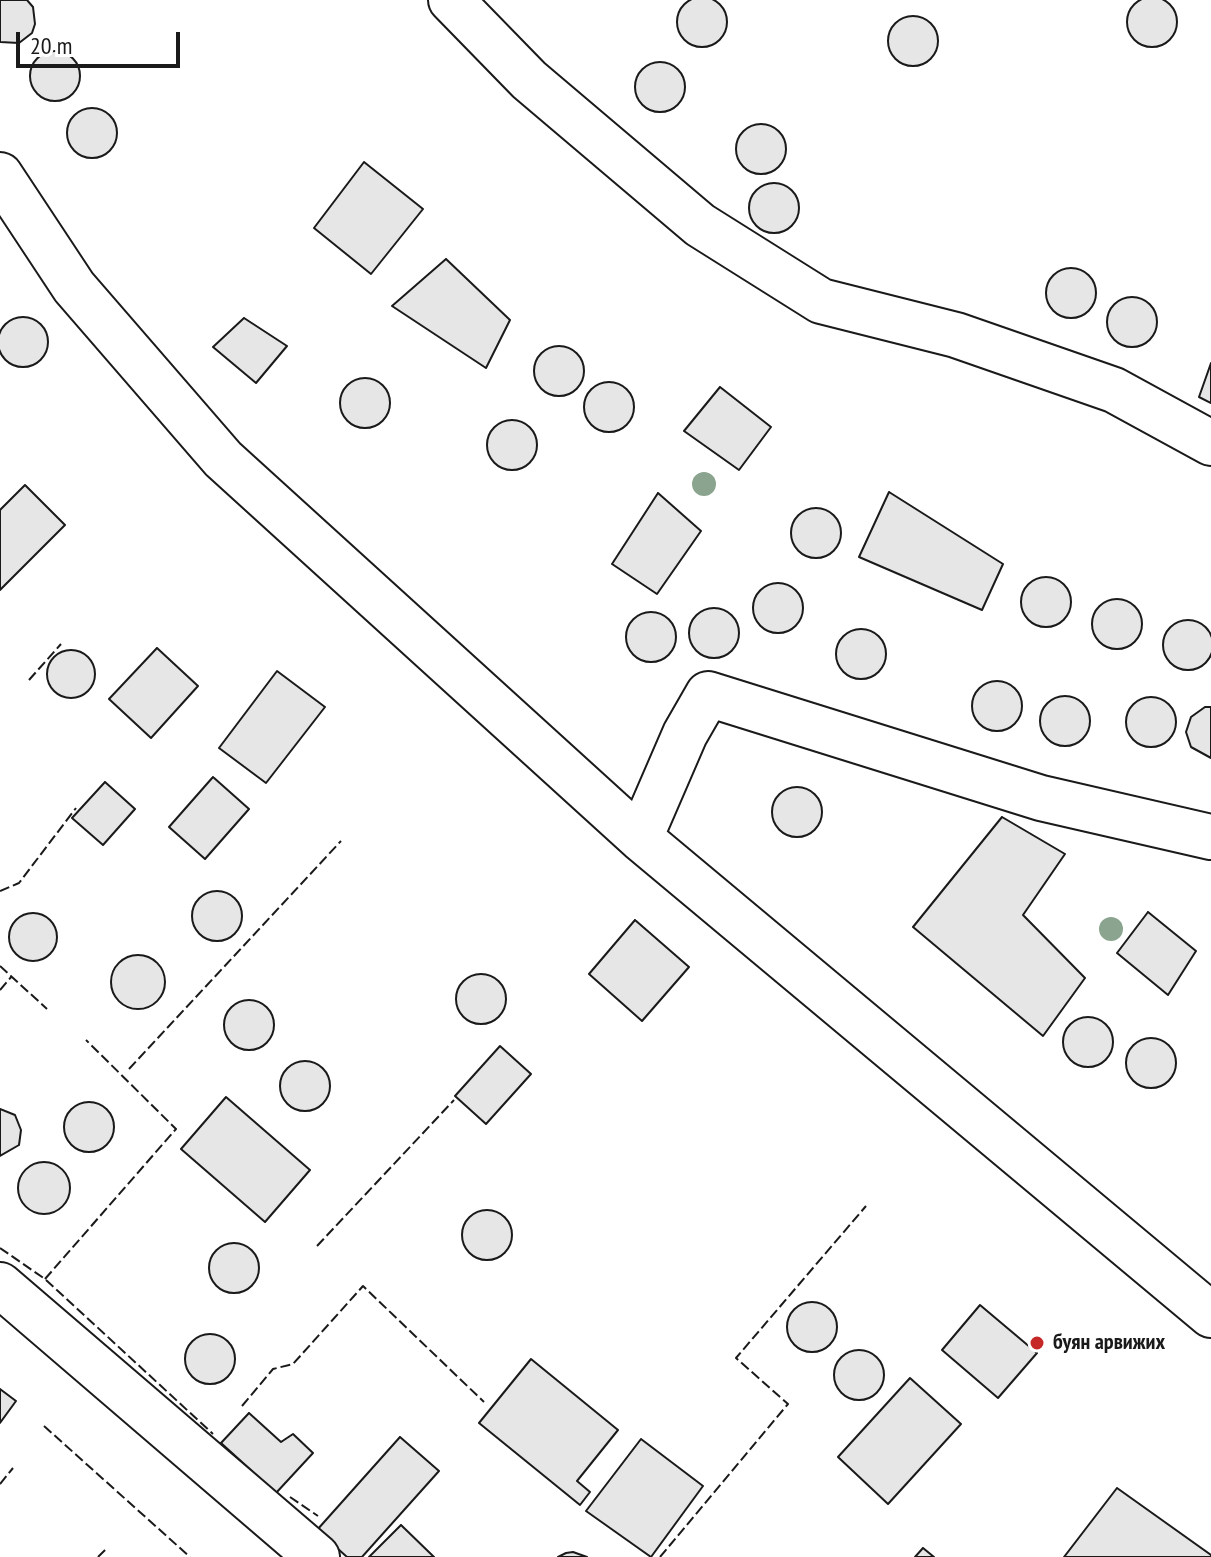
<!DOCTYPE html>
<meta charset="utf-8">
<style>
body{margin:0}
#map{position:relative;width:1211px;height:1557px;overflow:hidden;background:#fff;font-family:"PT Sans Narrow",sans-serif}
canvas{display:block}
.scale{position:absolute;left:16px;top:32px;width:164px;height:36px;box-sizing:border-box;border:4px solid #1a1a1a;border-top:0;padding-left:10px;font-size:24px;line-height:28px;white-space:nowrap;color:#1a1a1a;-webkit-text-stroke:6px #fff;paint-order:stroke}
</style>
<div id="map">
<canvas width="1211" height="1557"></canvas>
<div class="scale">20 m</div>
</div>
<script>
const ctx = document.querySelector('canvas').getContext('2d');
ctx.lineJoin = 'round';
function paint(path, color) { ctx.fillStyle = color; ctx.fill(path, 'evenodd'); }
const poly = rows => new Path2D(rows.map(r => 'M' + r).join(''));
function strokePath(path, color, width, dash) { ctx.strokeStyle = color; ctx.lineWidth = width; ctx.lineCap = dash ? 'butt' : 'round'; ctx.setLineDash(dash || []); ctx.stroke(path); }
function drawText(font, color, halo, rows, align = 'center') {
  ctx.font = font + ' "PT Sans Narrow",sans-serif'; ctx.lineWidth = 6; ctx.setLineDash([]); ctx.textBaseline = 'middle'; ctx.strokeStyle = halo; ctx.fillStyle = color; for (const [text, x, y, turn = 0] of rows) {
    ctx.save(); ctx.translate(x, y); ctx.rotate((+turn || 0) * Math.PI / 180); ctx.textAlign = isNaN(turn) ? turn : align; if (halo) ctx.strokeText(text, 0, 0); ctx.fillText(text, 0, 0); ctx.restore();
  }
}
const building = poly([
 '677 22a25 25 0 1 1 50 0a25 25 0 1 1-50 0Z',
 '1127 22a25 25 0 1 1 50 0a25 25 0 1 1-50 0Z',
 [0,0,27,0,33,7,35,24,32,33,19,43,0,42,0,0],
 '888 41a25 25 0 1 1 50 0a25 25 0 1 1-50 0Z',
 '30 76a25 25 0 1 1 50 0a25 25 0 1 1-50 0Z',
 '635 87a25 25 0 1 1 50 0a25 25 0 1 1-50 0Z',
 '67 133a25 25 0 1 1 50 0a25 25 0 1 1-50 0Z',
 '736 149a25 25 0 1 1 50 0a25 25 0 1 1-50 0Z',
 [364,162,423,209,371,274,314,228,364,162],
 '749 208a25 25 0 1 1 50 0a25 25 0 1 1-50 0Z',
 [446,259,510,320,486,368,392,306,446,259],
 '1046 293a25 25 0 1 1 50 0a25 25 0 1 1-50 0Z',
 '1107 322a25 25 0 1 1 50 0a25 25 0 1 1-50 0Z',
 '-2 342a25 25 0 1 1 50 0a25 25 0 1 1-50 0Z',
 [244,318,287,346,256,383,213,347,244,318],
 '534 371a25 25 0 1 1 50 0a25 25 0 1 1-50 0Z',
 [1211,363,1211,403,1199,397,1211,363],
 '340 403a25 25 0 1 1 50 0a25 25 0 1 1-50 0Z',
 '584 407a25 25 0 1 1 50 0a25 25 0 1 1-50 0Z',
 [720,387,771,427,739,470,684,431,720,387],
 '487 445a25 25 0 1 1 50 0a25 25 0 1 1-50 0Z',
 [25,485,65,525,0,590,0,510,25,485],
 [889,492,1003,564,982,610,859,557,889,492],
 [658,493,701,531,657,594,612,564,658,493],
 '791 533a25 25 0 1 1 50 0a25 25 0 1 1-50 0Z',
 '1021 602a25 25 0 1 1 50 0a25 25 0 1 1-50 0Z',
 '753 608a25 25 0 1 1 50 0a25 25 0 1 1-50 0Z',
 '1092 624a25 25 0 1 1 50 0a25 25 0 1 1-50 0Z',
 '689 633a25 25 0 1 1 50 0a25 25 0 1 1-50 0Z',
 '626 637a25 25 0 1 1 50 0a25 25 0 1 1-50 0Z',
 '1163 645a25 25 0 1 1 50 0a25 25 0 1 1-50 0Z',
 '836 654a25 25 0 1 1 50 0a25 25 0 1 1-50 0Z',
 [157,648,198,686,151,738,109,699,157,648],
 '47 674a24 24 0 1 1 48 0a24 24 0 1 1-48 0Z',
 [277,671,325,707,266,783,219,748,277,671],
 '972 706a25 25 0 1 1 50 0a25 25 0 1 1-50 0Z',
 '1040 721a25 25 0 1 1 50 0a25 25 0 1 1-50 0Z',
 '1126 722a25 25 0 1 1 50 0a25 25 0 1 1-50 0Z',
 [1205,707,1211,707,1211,758,1191,747,1186,732,1191,717,1205,707],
 [213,777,249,809,205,859,169,827,213,777],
 [105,782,135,809,103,845,72,818,105,782],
 '772 812a25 25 0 1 1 50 0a25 25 0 1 1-50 0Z',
 [1002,817,1065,854,1023,915,1085,978,1043,1036,913,927,1002,817],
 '192 916a25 25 0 1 1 50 0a25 25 0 1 1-50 0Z',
 [1148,912,1196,951,1168,995,1117,953,1148,912],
 '9 937a24 24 0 1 1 48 0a24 24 0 1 1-48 0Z',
 [635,920,689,967,642,1021,589,974,635,920],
 '111 982a27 27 0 1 1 54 0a27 27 0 1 1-54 0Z',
 '456 999a25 25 0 1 1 50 0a25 25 0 1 1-50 0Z',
 '224 1025a25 25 0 1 1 50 0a25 25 0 1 1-50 0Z',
 '1063 1042a25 25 0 1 1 50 0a25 25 0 1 1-50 0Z',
 '1126 1063a25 25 0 1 1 50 0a25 25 0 1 1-50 0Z',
 [500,1046,531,1074,486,1124,455,1096,500,1046],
 '280 1086a25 25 0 1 1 50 0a25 25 0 1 1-50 0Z',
 [226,1097,310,1170,265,1222,181,1149,226,1097],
 '64 1127a25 25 0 1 1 50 0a25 25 0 1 1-50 0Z',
 [0,1109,15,1115,21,1130,19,1145,0,1156,0,1109],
 '18 1188a26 26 0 1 1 52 0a26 26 0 1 1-52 0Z',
 '462 1235a25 25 0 1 1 50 0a25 25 0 1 1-50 0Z',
 '209 1268a25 25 0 1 1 50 0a25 25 0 1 1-50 0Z',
 '787 1327a25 25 0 1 1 50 0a25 25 0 1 1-50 0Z',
 [980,1305,1037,1353,998,1398,942,1350,980,1305],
 '185 1359a25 25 0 1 1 50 0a25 25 0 1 1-50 0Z',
 '834 1375a25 25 0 1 1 50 0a25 25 0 1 1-50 0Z',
 [531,1359,618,1430,577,1481,590,1492,580,1505,479,1423,531,1359],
 [910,1378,961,1424,888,1504,838,1457,910,1378],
 [0,1389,16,1401,0,1423,0,1389],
 [249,1413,281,1442,293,1434,313,1453,276,1493,221,1443,249,1413],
 [400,1437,439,1471,362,1557,347,1557,317,1530,400,1437],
 [641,1439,703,1486,651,1557,586,1511,641,1439],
 [1117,1488,1211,1555,1211,1557,1064,1557,1117,1488],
 [401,1525,434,1557,369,1557,401,1525],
 [923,1548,934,1557,915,1557,923,1548],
 [573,1552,587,1557,558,1557,566,1553,573,1552]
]);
paint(building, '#e6e6e6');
strokePath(building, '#1a1a1a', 2);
const street = poly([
 [451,0,529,80,700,225,821,301,956,335,1114,390,1211,443],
 [0,175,74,287,223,459,640,838,1211,1315],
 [640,838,685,734,708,694,1041,798,1211,837],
 [0,1285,317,1557]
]);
strokePath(street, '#1a1a1a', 48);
strokePath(street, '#fff', 44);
strokePath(poly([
 [29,680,61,644],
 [0,891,19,883,76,808],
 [0,966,47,1009],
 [0,990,12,976],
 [129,1069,341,841],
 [317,1246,454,1100],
 [0,1248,45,1279,213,1434],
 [45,1279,176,1129,86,1040],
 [242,1406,273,1369,293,1364,363,1286,484,1402],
 [44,1426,190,1557],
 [0,1484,13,1468],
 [290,1497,318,1516],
 [98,1557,107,1548],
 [660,1557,788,1404,736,1358,866,1206]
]), '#1a1a1a', 2, [10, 4]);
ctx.fillStyle = '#8aa48f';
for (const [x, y] of [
 [704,484],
 [1111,929]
]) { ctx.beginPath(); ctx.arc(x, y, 12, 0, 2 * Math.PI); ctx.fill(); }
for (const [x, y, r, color] of [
 [1037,1343,8,"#c62828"]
]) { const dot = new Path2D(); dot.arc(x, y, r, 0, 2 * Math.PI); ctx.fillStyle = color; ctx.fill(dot); strokePath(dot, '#fff', 3); }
drawText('bold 22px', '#1a1a1a', '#fff', [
 ["буян арвижих",1053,1343]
], 'left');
</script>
